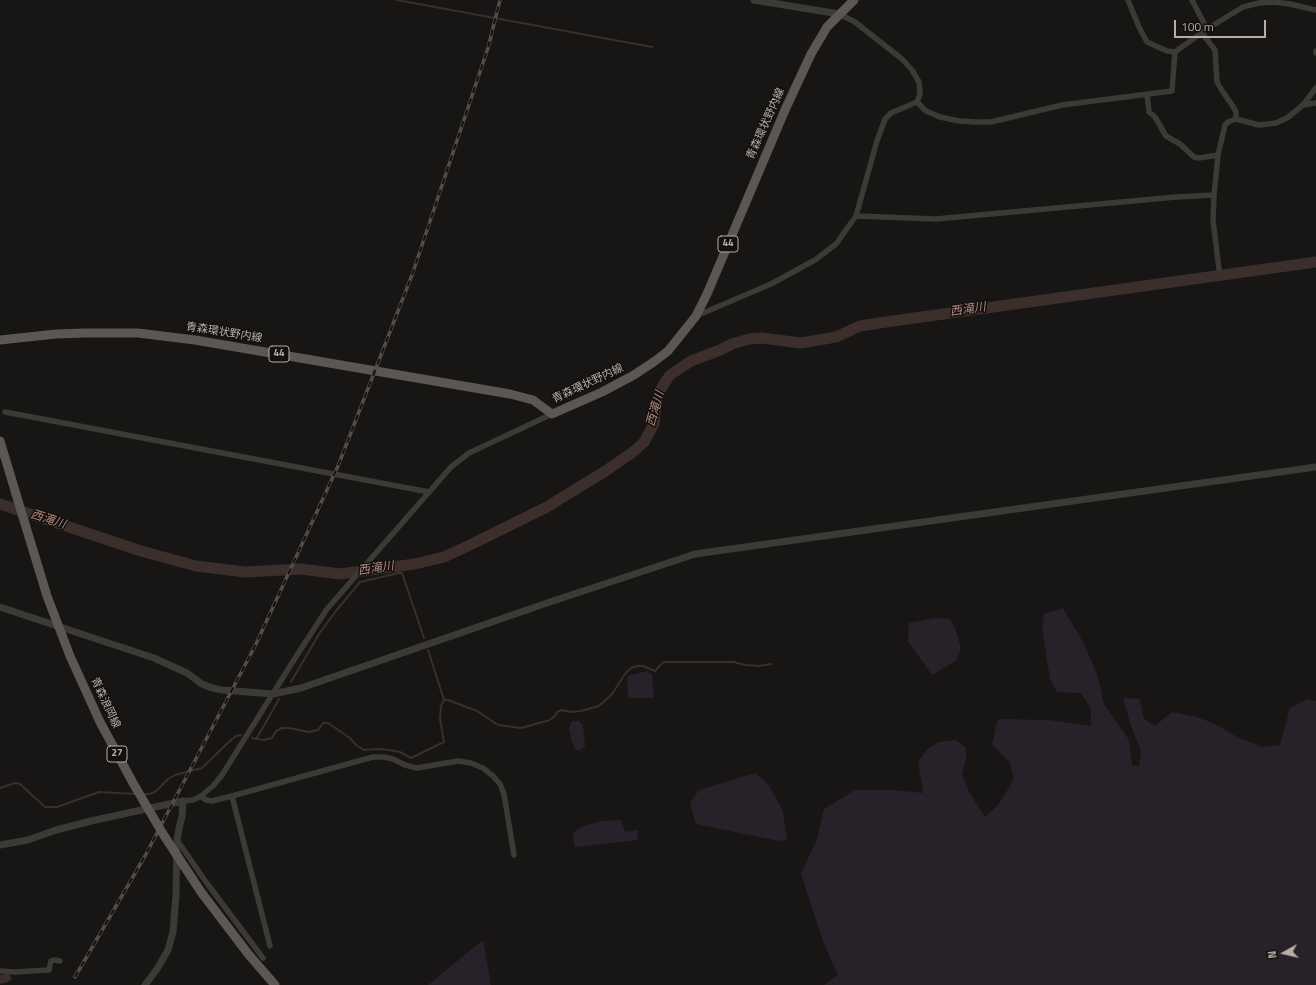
<!DOCTYPE html>
<meta charset="utf-8">
<style>
body{margin:0}
#map{position:relative;width:1316px;height:985px;overflow:hidden;background:#171615;font-family:"Titillium Web",sans-serif}
canvas{display:block}
.north{position:absolute;left:1264px;top:933px;width:40px;height:40px;-webkit-text-stroke:3px #121110;paint-order:stroke;rotate:262deg;font-size:11px;font-weight:700;line-height:16px;text-align:center;color:#b8aea6}
.north::after{content:'';display:block;margin:auto;width:14px;height:18px;background:#b8aea6;clip-path:polygon(50% 0,100% 100%,50% 72%,0 100%)}
.scale{position:absolute;left:1174px;top:20px;width:92px;height:18px;box-sizing:border-box;border:2px solid #b8aea6;border-top:0;padding-left:5px;font-size:12px;line-height:14px;white-space:nowrap;color:#b8aea6;-webkit-text-stroke:3px #121110;paint-order:stroke}
</style>
<div id="map">
<canvas width="1316" height="985"></canvas>
<div class="north">N</div>
<div class="scale">100 m</div>
</div>
<script>
const ctx = document.querySelector('canvas').getContext('2d');
ctx.lineJoin = 'round';
function paint(path, color) { ctx.fillStyle = color; ctx.fill(path, 'evenodd'); }
const poly = rows => new Path2D(rows.map(r => 'M' + r).join(''));
function strokePath(path, color, width, dash) { ctx.strokeStyle = color; ctx.lineWidth = width; ctx.lineCap = dash ? 'butt' : 'round'; ctx.setLineDash(dash || []); ctx.stroke(path); }
function drawText(font, color, halo, rows, align = 'center') {
  ctx.font = font + ' "Titillium Web","Noto Sans JP",sans-serif'; ctx.lineWidth = 3; ctx.setLineDash([]); ctx.textBaseline = 'middle'; ctx.strokeStyle = halo; ctx.fillStyle = color; for (const [text, x, y, turn = 0] of rows) {
    ctx.save(); ctx.translate(x, y); ctx.rotate((+turn || 0) * Math.PI / 180); ctx.textAlign = isNaN(turn) ? turn : align; if (halo) ctx.strokeText(text, 0, 0); ctx.fillText(text, 0, 0); ctx.restore();
  }
}
paint(poly([
 [1063,608,1083,642,1097,674,1104,704,1129,740,1132,765,1139,766,1141,751,1131,726,1123,698,1140,699,1144,719,1155,726,1172,712,1197,717,1215,724,1239,738,1263,747,1280,745,1290,708,1308,699,1316,701,1316,985,824,985,838,975,824,944,801,874,817,839,824,809,855,790,894,790,923,793,918,761,929,748,939,742,956,740,966,748,966,759,962,775,969,792,985,817,999,804,1014,779,1010,763,992,744,998,719,1049,720,1091,726,1091,709,1081,693,1057,692,1050,679,1042,627,1044,614],
 [936,618,950,619,955,628,961,648,956,661,932,675,908,641,909,623],
 [647,671,652,675,654,698,628,698,627,676],
 [572,721,579,721,583,725,585,747,581,750,575,750,571,739,569,728],
 [755,773,767,783,783,811,787,840,779,841,696,824,690,803,699,790],
 [621,820,625,832,638,830,637,840,575,847,573,839,574,832,584,826,602,821],
 [483,940,491,985,428,985]
]), '#28212a');
paint(poly([
 [6,974,9,974,12,979,8,982,0,984,0,975]
]), '#3b2e2b');
strokePath(poly([
 [397,0,652,47],
 [399,573,402,573,424,638],
 [428,650,444,700],
 [291,682,319,634,336,611,360,582,399,573,397,567],
 [252,738,264,740,272,738,276,731,282,728,289,728,309,732,318,730,323,723,328,723,350,738,356,745,364,750,379,749,389,750,400,752,411,758,444,742,440,719,441,706,444,700,448,700,477,711,498,725,521,728,550,720,555,716,557,712,562,710,571,712,581,711,599,706,612,694,625,674,631,668,637,666,643,666,655,671,660,665,664,662,734,662,745,665,759,666,771,664],
 [256,739,265,724,279,699],
 [0,788,15,783,20,784,45,807,57,807,99,792,137,794],
 [143,794,149,794,155,792,168,779,175,775,202,768,232,739,236,736,241,735]
]), '#3b2e2b', 2);
strokePath(poly([
 [0,504,141,551,196,566,245,572,301,569,340,574,415,564,444,557,470,545,545,508,604,472,633,452,644,442,654,424,656,405,659,392,670,375,691,361,720,350,732,344,749,339,762,338,801,343,836,337,860,326,886,322,1316,262]
]), '#3b2e2b', 11);
strokePath(poly([
 [1128,0,1139,27,1147,42,1167,51,1175,52],
 [1192,0,1207,29],
 [839,14,855,22,902,59,912,70,919,82,920,94,917,102],
 [1202,33,1215,50,1217,82,1221,89,1232,105,1236,112,1236,119],
 [1316,51,1316,53],
 [1147,94,1149,112,1155,117,1166,136,1180,144,1194,157,1199,158,1218,155],
 [917,102,926,111,940,117,959,121,976,122,991,122,1062,105,1172,91,1175,52,1207,29,1243,7,1259,3,1274,2,1290,4,1316,10],
 [1303,105,1316,103],
 [856,216,936,219,1176,197,1214,195],
 [1219,269,1213,220,1214,195,1218,155,1225,125,1228,122,1236,119,1259,125,1276,123,1287,118,1303,105,1316,88],
 [696,316,771,284,815,260,836,244,856,216,877,141,885,119,891,113,917,102],
 [5,412,429,492],
 [201,796,206,800,212,801,232,796,373,757,384,757,393,759,405,765,417,768,458,761,471,763,483,768,493,776,500,784,504,794,514,855],
 [232,796,270,946],
 [183,801,193,800,201,796,213,786,222,775,297,655,327,609,451,467,469,453,552,414],
 [177,840,206,882,263,958],
 [0,971,14,972,49,970,51,961,54,960,60,961]
]), '#3c3a36', 5.5);
strokePath(poly([
 [754,0,839,14],
 [0,607,154,658,187,673,202,684,212,688,222,690,273,694,301,688,547,603,695,554,1316,467],
 [0,845,28,840,56,830,91,821,183,801,182,817,179,828,177,840,176,895,173,932,168,950,157,969,145,985]
]), '#3c3a36', 7);
strokePath(poly([
 [0,340,56,334,86,333,138,333,195,340,510,394,533,400,552,414,602,392,634,375,655,361,668,351,696,316,707,294,785,110,811,54,827,27,854,0],
 [0,441,16,494]
]), '#5b5752', 9);
const rail = poly([
 [75,977,145,856,256,644,338,466,412,275,488,48,500,0]
]);
strokePath(rail, '#514d49', 3.5);
strokePath(rail, '#121110', 2, [6]);
strokePath(poly([
 [16,494,47,596,70,656,100,722,133,783,163,834,201,892,249,955,275,985]
]), '#5b5752', 9);
for (const [x, y, w] of [
 [728,244,20],
 [279,354,20],
 [117,754,20]
]) { const box = new Path2D(); box.roundRect(x - w / 2, y - 8, w, 16, 3); ctx.fillStyle = '#121110'; ctx.fill(box); strokePath(box, '#b8aea6', 1); }
drawText('bold 10px', '#b8aea6', null, [
 ["44",728,244],
 ["44",279,354],
 ["27",117,754]
]);
drawText('11px', '#b8aea6', '#121110', [
 ["青森環状野内線",766,124,-66],
 ["青森環状野内線",224,333,9],
 ["青森環状野内線",588,384,-25],
 ["青森浪岡線",105,703,65]
]);
drawText('italic 12px', '#b4887c', '#121110', [
 ["西滝川",968,310,-8],
 ["西滝川",656,409,-74],
 ["西滝川",48,520,18],
 ["西滝川",376,569,-8]
]);
</script>
